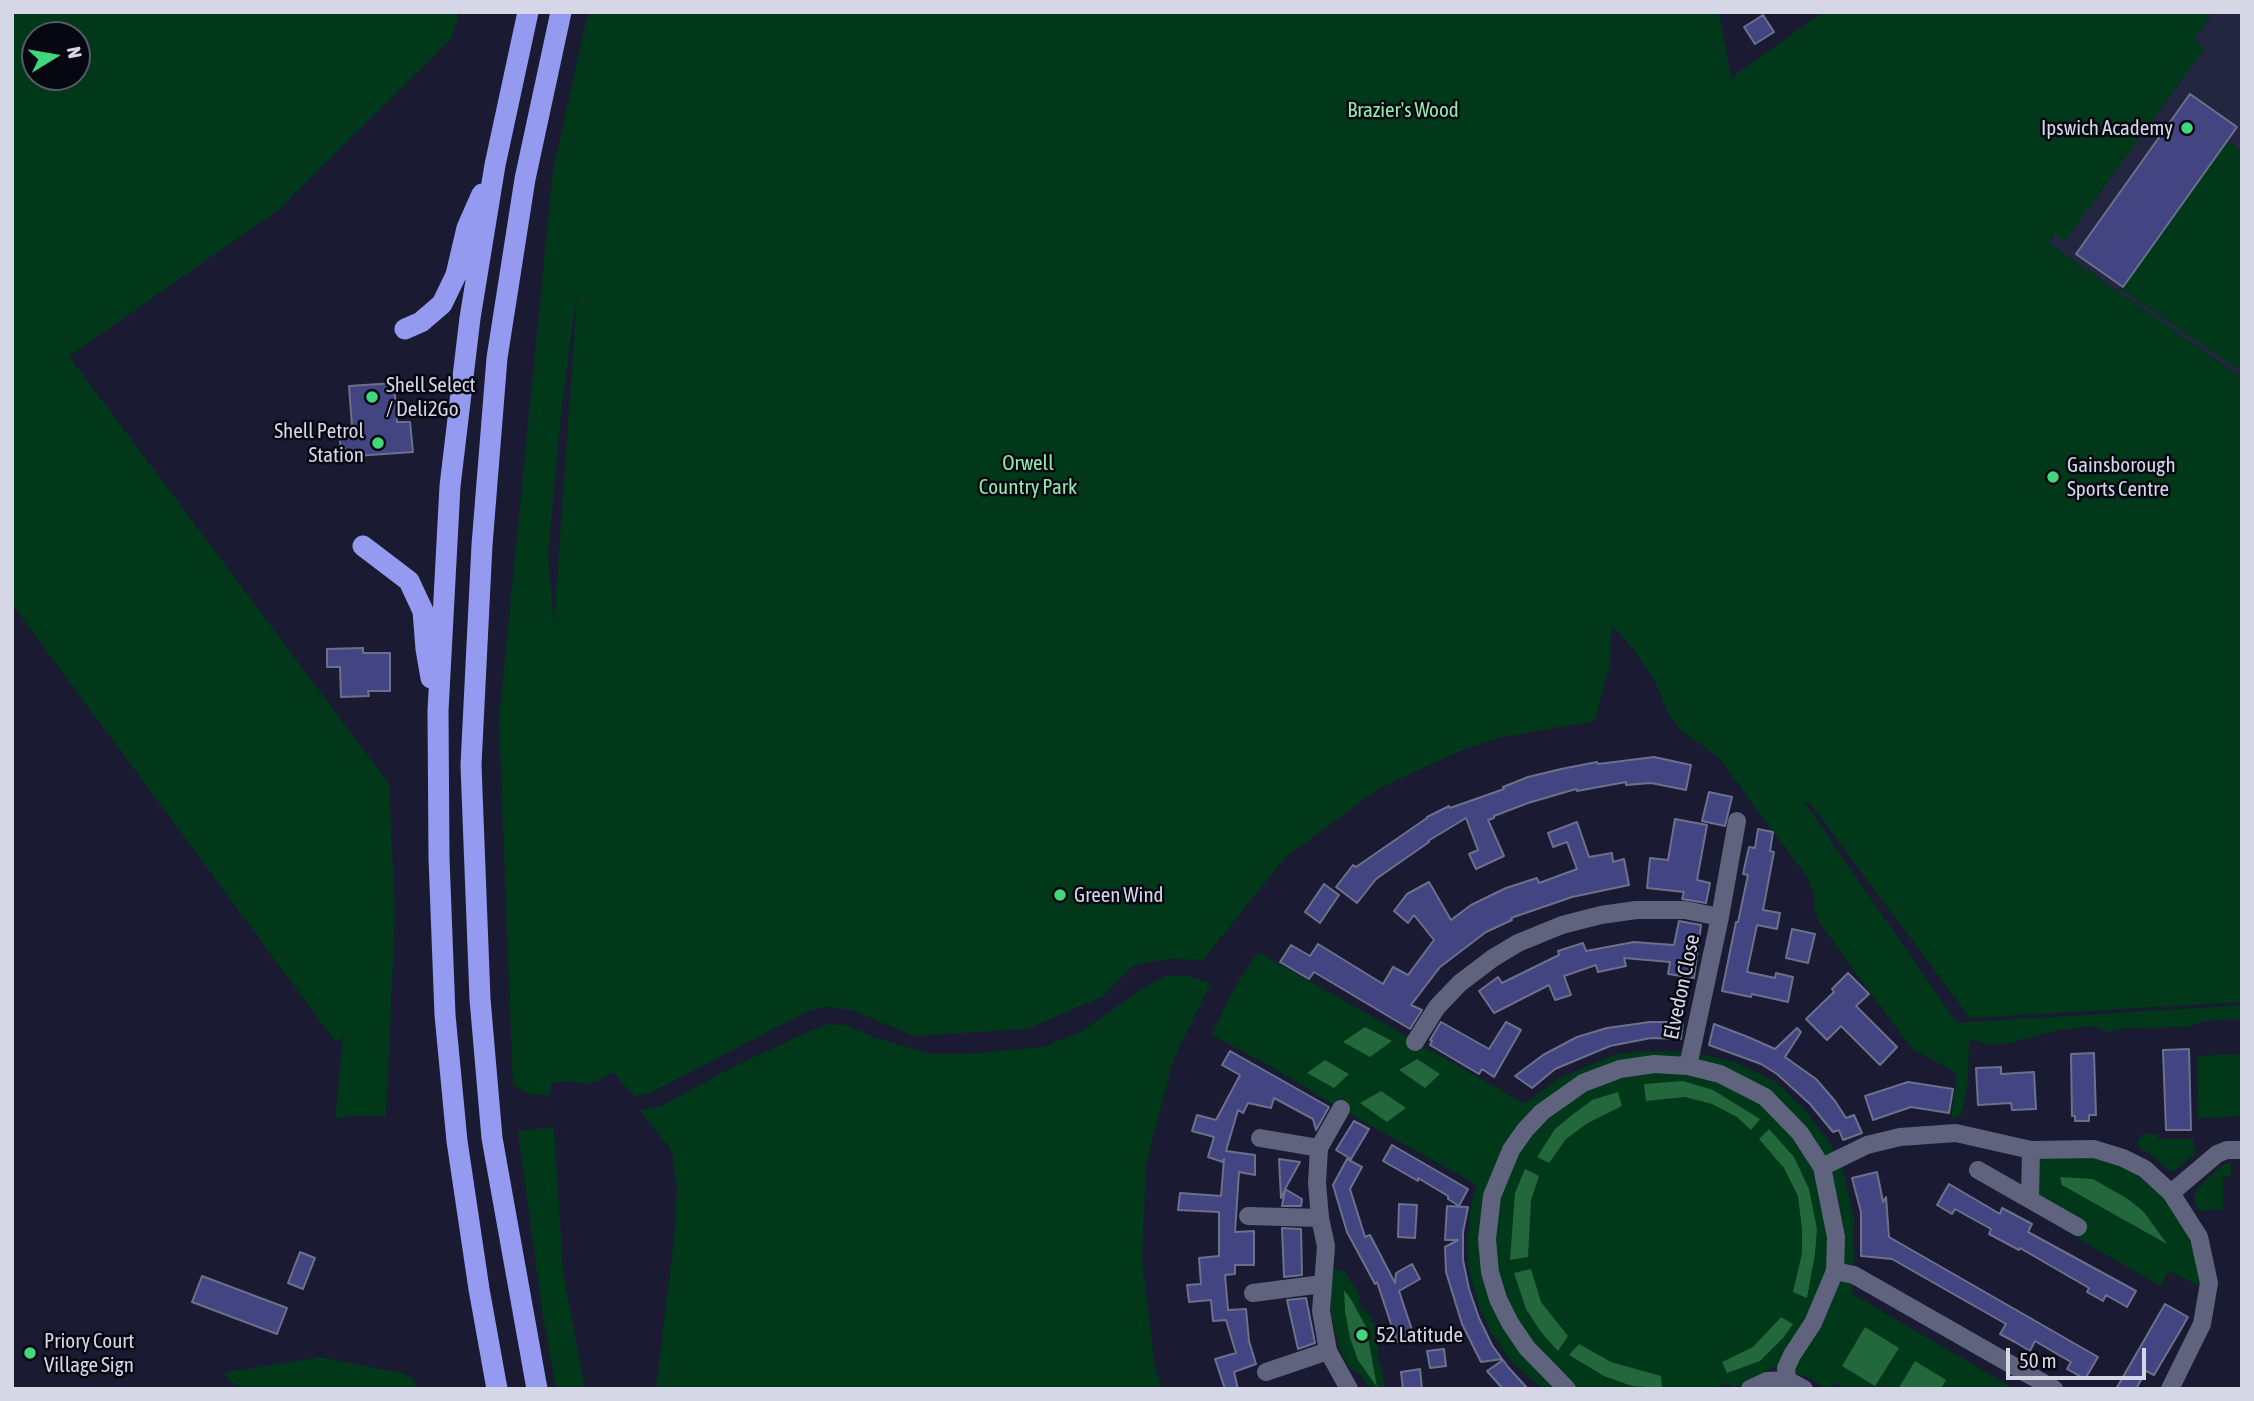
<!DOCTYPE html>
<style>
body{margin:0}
#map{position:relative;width:2254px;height:1401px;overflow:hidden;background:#1a1b32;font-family:"Asap Condensed",sans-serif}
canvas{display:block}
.frame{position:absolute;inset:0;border:14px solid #d5d7e7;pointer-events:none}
.north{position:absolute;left:21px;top:21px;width:70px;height:70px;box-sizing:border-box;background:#060711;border:2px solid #595a67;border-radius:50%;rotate:79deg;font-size:19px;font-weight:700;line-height:28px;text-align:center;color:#d5d7e7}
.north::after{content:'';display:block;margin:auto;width:24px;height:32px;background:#41d77c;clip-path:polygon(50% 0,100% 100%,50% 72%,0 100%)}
.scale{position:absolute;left:2006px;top:1348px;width:140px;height:32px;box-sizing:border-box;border:4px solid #d5d7e7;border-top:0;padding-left:9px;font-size:21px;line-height:24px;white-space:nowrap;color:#d5d7e7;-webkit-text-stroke:5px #060711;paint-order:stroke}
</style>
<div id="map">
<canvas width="2254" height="1401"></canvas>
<div class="frame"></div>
<div class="north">N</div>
<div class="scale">50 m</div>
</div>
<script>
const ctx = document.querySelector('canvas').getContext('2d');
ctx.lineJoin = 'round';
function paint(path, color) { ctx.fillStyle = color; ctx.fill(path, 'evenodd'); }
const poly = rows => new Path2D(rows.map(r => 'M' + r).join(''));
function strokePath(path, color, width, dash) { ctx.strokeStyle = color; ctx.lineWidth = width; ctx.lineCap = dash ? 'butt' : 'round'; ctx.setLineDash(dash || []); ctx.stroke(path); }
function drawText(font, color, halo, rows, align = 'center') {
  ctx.font = font + ' "Asap Condensed",sans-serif'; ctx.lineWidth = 5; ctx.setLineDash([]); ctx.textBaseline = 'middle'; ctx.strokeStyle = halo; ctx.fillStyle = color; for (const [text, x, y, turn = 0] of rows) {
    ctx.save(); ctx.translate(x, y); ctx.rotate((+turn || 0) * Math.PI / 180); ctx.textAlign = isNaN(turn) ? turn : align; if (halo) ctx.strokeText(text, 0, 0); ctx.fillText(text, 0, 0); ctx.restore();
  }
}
paint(poly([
 [2214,12,2242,12,2242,378,2049,243]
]), '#242641');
paint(poly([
 [12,12,459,12,452,38,277,211,69,356,389,784,395,917,386,1116,351,1116,335,1119,343,1037,335,1041,12,604],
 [35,35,77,35,77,77,35,77],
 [588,12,1719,12,1731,78,1823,12,2214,12,2194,40,2205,48,2065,241,2055,234,2049,243,2242,378,2242,1002,1970,1018,1810,803,1804,802,1957,1023,2242,1005,2242,1019,2204,1021,2187,1027,2129,1028,2105,1032,2095,1026,2059,1030,2010,1043,1988,1044,1969,1039,1968,1084,1961,1115,1951,1120,1957,1073,1914,1050,1905,1040,1819,922,1814,908,1815,896,1807,877,1718,757,1683,732,1670,717,1654,679,1634,650,1612,626,1610,663,1595,721,1503,737,1464,749,1378,789,1285,858,1203,960,1169,959,1134,965,1102,997,1027,1029,914,1036,852,1010,827,1007,808,1011,650,1093,634,1096,613,1072,600,1080,586,1084,564,1081,552,1083,549,1095,531,1095,513,1085,499,720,553,171],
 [576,299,577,299,554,623,548,555,561,414],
 [2227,140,2242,151,2242,372,2120,289],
 [1258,952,1525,1104,1558,1079,1616,1054,1649,1051,1691,1052,1734,1062,1776,1082,1806,1111,1831,1145,1843,1171,1854,1219,1854,1275,1851,1293,2015,1389,1847,1389,1836,1382,1832,1389,1827,1389,1811,1379,1774,1367,1732,1389,1728,1383,1712,1389,1542,1389,1512,1362,1491,1332,1479,1306,1470,1275,1467,1251,1471,1204,1477,1185,1341,1109,1265,1063,1212,1035,1232,992],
 [1166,976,1187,976,1211,983,1173,1060,1146,1165,1142,1260,1155,1368,1162,1389,656,1389,675,1231,677,1186,672,1152,640,1110,661,1106,735,1066,806,1033,829,1024,846,1025,876,1038,930,1054,967,1054,1042,1047,1081,1032,1142,989],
 [2240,1054,2242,1116,2198,1118,2197,1056],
 [554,1127,563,1271,585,1389,556,1389,542,1310,518,1131],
 [2142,1134,2158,1134,2158,1139,2193,1139,2195,1154,2174,1171,2167,1169,2149,1153,2138,1147,2139,1139],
 [2094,1149,2145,1169,2199,1237,2209,1283,2197,1285,2169,1271,2160,1286,2074,1236,2078,1227,2030,1199,2031,1150],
 [2231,1162,2231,1176,2223,1177,2223,1209,2200,1211,2195,1203,2195,1193,2199,1187,2221,1166],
 [1334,1268,1345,1272,1359,1294,1361,1310,1366,1311,1374,1324,1379,1355,1376,1358,1382,1369,1385,1389,1370,1389,1360,1374,1349,1368,1338,1345,1331,1312,1330,1289],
 [321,1357,405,1374,413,1379,419,1389,244,1389,229,1381,224,1373]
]), '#013819');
paint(poly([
 [1365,1027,1392,1041,1370,1057,1343,1042],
 [1417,1059,1440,1074,1425,1088,1399,1070],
 [1325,1060,1349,1074,1334,1088,1307,1073],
 [1683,1081,1713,1090,1760,1119,1751,1130,1737,1117,1712,1104,1685,1097,1646,1101,1644,1084],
 [1381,1091,1406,1108,1387,1122,1360,1103],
 [1618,1092,1622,1106,1588,1123,1566,1139,1549,1163,1537,1157,1555,1129,1572,1115,1592,1100],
 [1769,1129,1794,1157,1809,1189,1817,1229,1815,1254,1807,1298,1793,1292,1802,1253,1802,1229,1798,1196,1784,1168,1759,1139],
 [1525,1169,1539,1176,1531,1200,1528,1257,1510,1260,1515,1193],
 [2060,1177,2093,1179,2128,1199,2144,1212,2167,1244,2062,1185],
 [1531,1269,1541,1302,1568,1336,1558,1351,1541,1332,1526,1309,1514,1273],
 [1344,1290,1352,1301,1366,1327,1377,1387,1358,1360,1350,1338,1345,1311],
 [1781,1317,1793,1324,1783,1338,1760,1361,1727,1373,1722,1362,1753,1347],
 [1865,1327,1899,1348,1875,1386,1842,1366],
 [1579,1344,1611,1362,1661,1376,1662,1388,1632,1386,1604,1376,1569,1355],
 [1915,1361,1946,1380,1941,1389,1898,1389]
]), '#23673c');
const building = poly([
 [1763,15,1774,32,1755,44,1744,27,1763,15],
 [2190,94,2237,127,2123,287,2076,254,2190,94],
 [394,383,397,422,410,422,413,452,341,457,339,426,352,426,349,386,394,383],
 [363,648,363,653,390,653,390,691,368,691,369,696,341,697,340,667,327,667,327,649,363,648],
 [1654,757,1691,765,1686,790,1651,783,1626,785,1626,782,1577,791,1576,789,1528,803,1494,816,1494,818,1488,820,1504,856,1476,869,1469,854,1478,850,1466,818,1428,841,1429,842,1376,879,1357,903,1336,887,1353,865,1356,867,1427,818,1427,817,1449,806,1450,808,1504,789,1503,787,1528,777,1561,769,1597,762,1598,764,1654,757],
 [1709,792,1732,797,1725,826,1702,821,1709,792],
 [1675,819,1707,825,1697,880,1710,883,1706,903,1682,899,1684,892,1647,888,1650,858,1668,860,1675,819],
 [1577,822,1589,857,1612,853,1613,862,1624,859,1629,885,1572,897,1511,918,1512,920,1486,932,1440,967,1411,1005,1422,1010,1410,1029,1314,972,1309,979,1280,962,1291,945,1310,956,1318,944,1383,984,1393,967,1408,975,1434,940,1414,915,1408,923,1394,911,1407,894,1429,882,1451,920,1471,905,1506,888,1537,878,1539,883,1577,869,1567,842,1553,847,1548,833,1577,822],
 [1758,829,1773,832,1770,851,1774,852,1763,910,1780,913,1777,929,1757,925,1747,972,1775,978,1776,973,1793,977,1788,1002,1752,994,1751,997,1722,991,1736,922,1738,922,1748,875,1743,874,1749,847,1755,848,1758,829],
 [1324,884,1339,895,1320,923,1305,912,1324,884],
 [1679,921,1701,925,1694,978,1668,974,1670,962,1624,958,1626,966,1598,972,1596,965,1564,976,1571,995,1555,1000,1549,985,1494,1013,1479,991,1498,977,1502,983,1559,955,1558,951,1583,943,1586,951,1634,942,1674,945,1679,921],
 [1792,929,1815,934,1808,963,1786,958,1792,929],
 [1848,973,1869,994,1856,1006,1897,1047,1880,1065,1841,1026,1827,1040,1806,1019,1834,992,1832,989,1848,973],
 [1441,1022,1489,1049,1506,1022,1521,1030,1494,1077,1482,1069,1479,1074,1430,1045,1432,1041,1430,1040,1441,1022],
 [1650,1022,1683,1022,1681,1039,1651,1038,1610,1046,1555,1069,1532,1088,1515,1076,1543,1055,1577,1037,1607,1028,1650,1022],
 [1714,1024,1748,1037,1775,1049,1797,1028,1801,1032,1785,1057,1816,1079,1835,1101,1846,1118,1854,1115,1862,1133,1843,1140,1839,1130,1833,1132,1810,1104,1777,1074,1761,1064,1709,1045,1714,1024],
 [2189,1049,2191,1130,2166,1130,2163,1050,2189,1049],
 [1230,1051,1329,1107,1316,1130,1313,1119,1274,1098,1271,1108,1248,1103,1243,1113,1238,1110,1226,1151,1255,1155,1255,1175,1239,1172,1235,1232,1254,1231,1254,1265,1235,1265,1235,1274,1225,1275,1228,1310,1246,1309,1249,1341,1256,1364,1234,1372,1238,1389,1225,1389,1215,1359,1236,1353,1226,1320,1213,1321,1211,1300,1189,1302,1187,1285,1201,1284,1199,1258,1219,1256,1219,1212,1178,1210,1180,1193,1221,1196,1224,1159,1223,1162,1208,1157,1214,1137,1192,1131,1197,1115,1216,1120,1240,1075,1222,1065,1230,1051],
 [2094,1053,2096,1115,2089,1115,2089,1121,2075,1121,2075,1116,2072,1116,2071,1054,2094,1053],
 [2001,1067,2001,1074,2034,1072,2036,1109,2012,1110,2011,1103,1978,1105,1976,1068,2001,1067],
 [1908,1082,1953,1089,1949,1113,1911,1107,1873,1120,1865,1096,1908,1082],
 [1354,1121,1369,1129,1351,1159,1336,1150,1354,1121],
 [1392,1145,1468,1189,1459,1206,1448,1199,1448,1196,1418,1178,1418,1181,1383,1161,1392,1145],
 [1279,1159,1300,1162,1285,1189,1302,1199,1301,1206,1282,1206,1285,1190,1281,1198,1279,1159],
 [1347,1159,1362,1167,1350,1189,1365,1237,1370,1235,1395,1283,1396,1273,1412,1264,1420,1279,1399,1291,1414,1336,1397,1342,1377,1282,1375,1284,1347,1232,1333,1185,1347,1159],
 [1877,1172,1883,1202,1886,1197,1889,1237,2098,1357,2085,1379,2067,1369,2071,1362,2035,1341,2030,1351,2015,1342,2000,1334,2006,1324,1892,1259,1861,1256,1861,1212,1852,1178,1877,1172],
 [1949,1184,2000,1214,2002,1208,2032,1224,2028,1232,2136,1291,2127,1307,2106,1295,2103,1301,2087,1292,2089,1288,2020,1248,2019,1250,1989,1234,1991,1229,1955,1209,1952,1214,1937,1205,1949,1184],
 [1399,1204,1417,1205,1415,1238,1398,1237,1399,1204],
 [1447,1206,1468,1207,1463,1232,1463,1260,1469,1289,1479,1318,1492,1345,1502,1359,1481,1362,1462,1324,1446,1272,1445,1247,1458,1240,1445,1240,1447,1206],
 [1282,1228,1301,1229,1302,1275,1284,1277,1282,1228],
 [300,1252,315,1258,303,1289,288,1283,300,1252],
 [202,1276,287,1308,277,1334,192,1302,202,1276],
 [1306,1298,1315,1343,1298,1349,1287,1300,1306,1298],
 [2165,1304,2188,1317,2180,1331,2154,1375,2146,1371,2136,1389,2116,1389,2165,1304],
 [1444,1349,1446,1366,1430,1368,1427,1351,1444,1349],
 [1503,1360,1508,1367,1528,1389,1503,1389,1487,1371,1503,1360],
 [1420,1369,1422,1389,1403,1389,1401,1372,1420,1369]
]);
paint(building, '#424581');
strokePath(building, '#6c708b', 2);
strokePath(poly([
 [1720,917,1737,821],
 [1415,1042,1437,1007,1460,983,1493,958,1518,943,1562,925,1601,915,1636,910,1685,910,1720,917,1688,1066],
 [1341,1109,1319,1148,1317,1183,1320,1218,1326,1246,1321,1311,1328,1351,1349,1389],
 [1260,1138,1319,1148],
 [1822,1167,1867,1145,1900,1137,1956,1133,2031,1150,2094,1149,2123,1158,2145,1169,2171,1193,2199,1237,2209,1283,2202,1324,2170,1389],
 [1978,1170,2078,1227],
 [2171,1193,2217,1154,2227,1150,2242,1150],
 [2030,1199,2031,1150],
 [1248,1216,1320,1218],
 [1835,1271,1854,1275,2054,1389],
 [1253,1293,1322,1284],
 [1266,1372,1328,1351],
 [1567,1389,1527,1348,1510,1323,1498,1299,1490,1272,1487,1239,1492,1196,1511,1150,1525,1130,1542,1112,1583,1083,1620,1069,1654,1064,1688,1066,1720,1074,1765,1097,1800,1133,1822,1167,1836,1237,1835,1271,1813,1323,1792,1355,1786,1368,1787,1380],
 [1750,1389,1767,1381,1787,1380,1804,1389]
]), '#5f637e', 18);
strokePath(poly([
 [405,329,421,322,442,304,456,275,467,228,482,194],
 [363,546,409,581,423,611,426,649,431,678],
 [497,1389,479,1289,457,1141,445,1015,439,858,438,711,450,486,470,318,495,165,528,12],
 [537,1389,492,1138,480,999,471,765,482,545,497,358,525,179,561,12]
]), '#939af0', 21);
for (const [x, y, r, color] of [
 [2187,128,7,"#41d77c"],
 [372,397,7,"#41d77c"],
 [378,443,7,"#41d77c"],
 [2053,477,7,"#41d77c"],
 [1060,895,7,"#41d77c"],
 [1362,1335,7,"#41d77c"],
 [30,1353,7,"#41d77c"]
]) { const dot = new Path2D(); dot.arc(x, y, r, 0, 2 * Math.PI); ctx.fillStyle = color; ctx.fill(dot); strokePath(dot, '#060711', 2.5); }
drawText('21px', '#8fecaa', '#060711', [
 ["Brazier's Wood",1403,110],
 ["Orwell",1028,463],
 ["Country Park",1028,487]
]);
drawText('21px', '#d5d7e7', '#060711', [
 ["Ipswich Academy",2173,128,"right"],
 ["Shell Select",386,385],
 ["/ Deli2Go",386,409],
 ["Shell Petrol",364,431,"right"],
 ["Station",364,455,"right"],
 ["Gainsborough",2067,465],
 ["Sports Centre",2067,489],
 ["Green Wind",1074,895],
 ["52 Latitude",1376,1335],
 ["Priory Court",44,1341],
 ["Village Sign",44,1365]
], 'left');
drawText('21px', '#d5d7e7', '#060711', [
 ["Elvedon Close",1682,987,-78]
]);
</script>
